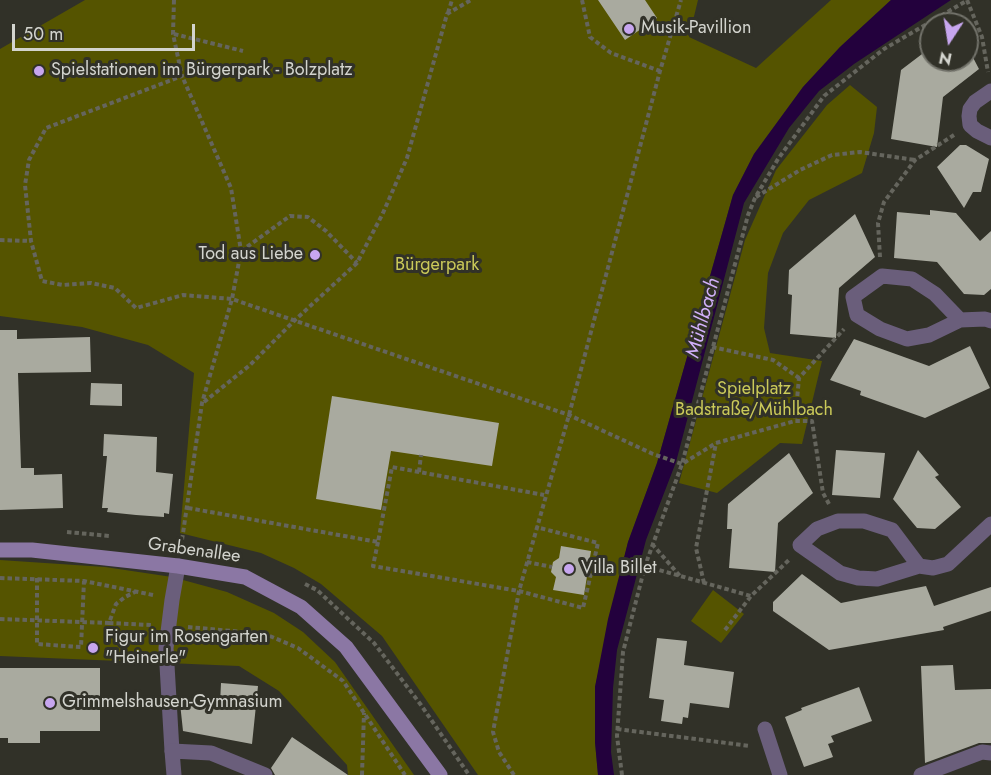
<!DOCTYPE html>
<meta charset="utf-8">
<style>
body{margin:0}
#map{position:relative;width:991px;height:775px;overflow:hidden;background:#313128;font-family:Jost,sans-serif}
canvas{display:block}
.north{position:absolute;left:919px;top:12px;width:60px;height:60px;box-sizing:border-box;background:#313128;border:2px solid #72726a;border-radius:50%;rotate:192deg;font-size:16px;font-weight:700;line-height:24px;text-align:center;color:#d3d4ce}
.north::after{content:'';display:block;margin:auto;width:21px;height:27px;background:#c7a6ef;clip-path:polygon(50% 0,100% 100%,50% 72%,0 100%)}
.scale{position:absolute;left:12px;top:24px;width:183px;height:27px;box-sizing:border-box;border:3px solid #d3d4ce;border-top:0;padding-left:8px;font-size:18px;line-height:21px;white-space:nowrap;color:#d3d4ce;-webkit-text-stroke:4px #313128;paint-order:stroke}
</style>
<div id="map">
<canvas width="991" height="775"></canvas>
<div class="north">N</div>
<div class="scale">50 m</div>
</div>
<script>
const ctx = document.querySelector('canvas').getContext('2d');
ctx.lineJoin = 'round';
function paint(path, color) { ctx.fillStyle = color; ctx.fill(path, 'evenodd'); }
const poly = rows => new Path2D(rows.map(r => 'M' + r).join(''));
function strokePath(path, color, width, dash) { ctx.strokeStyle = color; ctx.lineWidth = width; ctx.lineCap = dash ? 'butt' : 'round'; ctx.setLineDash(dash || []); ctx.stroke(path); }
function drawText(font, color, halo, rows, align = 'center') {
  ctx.font = font + ' Jost,sans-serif'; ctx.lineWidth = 6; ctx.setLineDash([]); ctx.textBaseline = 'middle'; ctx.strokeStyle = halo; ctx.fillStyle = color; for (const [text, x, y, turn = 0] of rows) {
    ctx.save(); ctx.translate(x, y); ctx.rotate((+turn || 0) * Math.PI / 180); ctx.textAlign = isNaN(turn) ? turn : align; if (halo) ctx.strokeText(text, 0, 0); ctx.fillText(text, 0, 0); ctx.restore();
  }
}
paint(poly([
 [85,0,698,0,689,37,756,68,831,0,891,0,840,47,803,87,754,154,733,195,657,463,628,542,595,687,595,742,598,775,478,775,382,636,321,584,294,568,261,553,180,533,194,373,148,345,82,327,0,316,0,49],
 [850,85,877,107,874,133,862,173,809,200,783,233,768,273,764,328,770,353,822,361,802,444,780,443,717,493,679,483,745,240,776,170,827,105],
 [0,560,105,567,172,577,227,592,274,613,303,632,335,662,414,775,348,775,347,765,279,691,239,666,0,656],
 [713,590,744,614,721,643,691,621]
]), '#555400');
paint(poly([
 [891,0,951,0,854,64,819,91,789,128,744,203,676,462,646,540,617,650,613,688,611,752,614,775,598,775,595,742,595,687,608,619,628,542,657,463,733,195,754,154,803,87,840,47]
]), '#23013d');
paint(poly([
 [598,0,645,0,657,18,625,40],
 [931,42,931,60,967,60,967,46,979,69,943,97,937,147,891,139,901,70,926,51,923,48],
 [960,145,966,145,989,159,981,192,973,192,964,208,937,167],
 [930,210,956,213,980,241,991,231,991,289,984,295,964,294,937,262,894,258,897,212,930,215],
 [855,214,875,257,839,288,836,338,790,334,792,295,788,294,789,270],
 [0,330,17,330,17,339,90,337,91,372,18,373,21,468,34,468,34,475,62,474,63,508,0,510],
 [854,339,929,366,970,346,990,388,925,418,860,395,861,391,830,380],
 [91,383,122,384,122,406,90,405],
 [332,396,499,423,492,466,391,451,381,510,316,499],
 [104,434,157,437,156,472,173,474,169,514,164,513,164,517,136,515,107,512,108,508,102,508,107,456,103,456],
 [836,450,885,453,880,498,832,495],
 [918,450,939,475,935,477,961,507,935,529,917,528,893,499],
 [789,453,813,493,778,523,775,572,729,568,732,529,727,529,728,504],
 [561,546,591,551,584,595,553,590,556,577,551,572,553,562,559,558],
 [802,574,841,603,926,586,934,606,991,587,991,611,943,627,944,630,829,650,773,611,773,602],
 [657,638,687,641,684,665,734,672,729,708,690,703,688,718,683,717,682,724,661,721,664,700,649,698],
 [953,665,955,690,991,689,991,743,979,743,925,763,921,666],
 [0,668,100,668,100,731,40,731,40,743,8,743,8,738,0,738],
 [221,683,258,686,252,744,183,731,180,703,184,703,185,698,220,704],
 [859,687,872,721,831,736,834,742,828,744,833,757,804,767,785,717,802,710,801,708],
 [292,737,348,775,275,775,271,768]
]), '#a9aa9f');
strokePath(poly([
 [174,0,173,34,182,76,46,128,29,160,25,185,31,241,42,281,63,285,91,283,115,288,136,308,183,295,232,299,569,415,653,454,682,464,716,443,795,421],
 [582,0,590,37,611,53,660,71],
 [967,0,982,37,988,72],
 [448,13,452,0],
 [174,34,243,51],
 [756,197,800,170,832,155,860,152,915,160],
 [0,240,31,241],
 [241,251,290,216,308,217,326,231,357,263],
 [880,257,878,223,884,202,915,160,954,135],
 [712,347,773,360,799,378],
 [204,402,250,365,295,320,357,263,383,213,407,158,447,14,471,0],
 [419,472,421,455],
 [829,504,823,493,812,421,795,421,799,378,844,329],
 [188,508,378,542,392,467,544,495],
 [67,532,110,536],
 [378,542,373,566,519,591,583,608,598,543,536,527],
 [652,544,680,576],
 [181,547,202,403,232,299,241,251,231,188,182,76],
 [527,562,552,567],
 [645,566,751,596,790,559],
 [0,578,84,581,153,595],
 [37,578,37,644,81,647,84,581],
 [704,583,696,548,716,443],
 [305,584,317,590,374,643,421,705,469,775],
 [137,591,125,597,116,604,109,623,151,625],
 [0,619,109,623],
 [188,627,265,634,298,648,343,681,405,775],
 [725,630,751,596],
 [617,729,750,746],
 [362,775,364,713],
 [514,775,499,752,493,732,519,591,569,415,660,71,681,0],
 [622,775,617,736,623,652,645,566,682,464,748,215,755,198,778,159,824,96,884,49,968,0]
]), '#65655d', 4, [4.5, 3]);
strokePath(poly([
 [172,751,166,648,172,600,178,566]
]), '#6a5e7b', 15);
strokePath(poly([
 [991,91,975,102,970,109,969,116,970,125,977,131,991,138],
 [960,320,935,294,912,279,882,276,853,297,857,315,880,329,907,339,929,335,960,320,985,319,991,321],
 [919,566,892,530,864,521,838,521,817,529,800,545,840,573,858,578,877,579,919,566,933,568,948,564,991,524],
 [765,729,780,775],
 [174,775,172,751,211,753,265,775],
 [921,775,982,752,991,753]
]), '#6a5e7b', 15);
strokePath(poly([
 [0,550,32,550,178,566,245,577,301,607,346,647,440,775]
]), '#8b77a4', 15);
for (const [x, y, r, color] of [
 [629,29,6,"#c7a6ef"],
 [39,71,6,"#c7a6ef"],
 [315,255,6,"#c7a6ef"],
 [569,569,6,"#c7a6ef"],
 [93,648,6,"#c7a6ef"],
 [50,703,6,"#c7a6ef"]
]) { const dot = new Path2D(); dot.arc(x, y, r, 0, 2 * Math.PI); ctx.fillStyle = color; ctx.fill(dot); strokePath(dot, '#313128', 2); }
drawText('18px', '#d3d4ce', '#313128', [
 ["Musik-Pavillion",641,29],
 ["Spielstationen im Bürgerpark - Bolzplatz",51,71],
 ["Tod aus Liebe",303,255,"right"],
 ["Villa Billet",581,569],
 ["Figur im Rosengarten",105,638],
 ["\"Heinerle\"",105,659],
 ["Grimmelshausen-Gymnasium",62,703]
], 'left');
drawText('18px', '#cbca59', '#313128', [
 ["Bürgerpark",437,266],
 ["Spielplatz",754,390],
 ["Badstraße/Mühlbach",754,411]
]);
drawText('18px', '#d3d4ce', '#313128', [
 ["Grabenallee",194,551,8]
]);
drawText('italic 20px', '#d2b1fb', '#313128', [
 ["Mühlbach",704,318,-75]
]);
</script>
